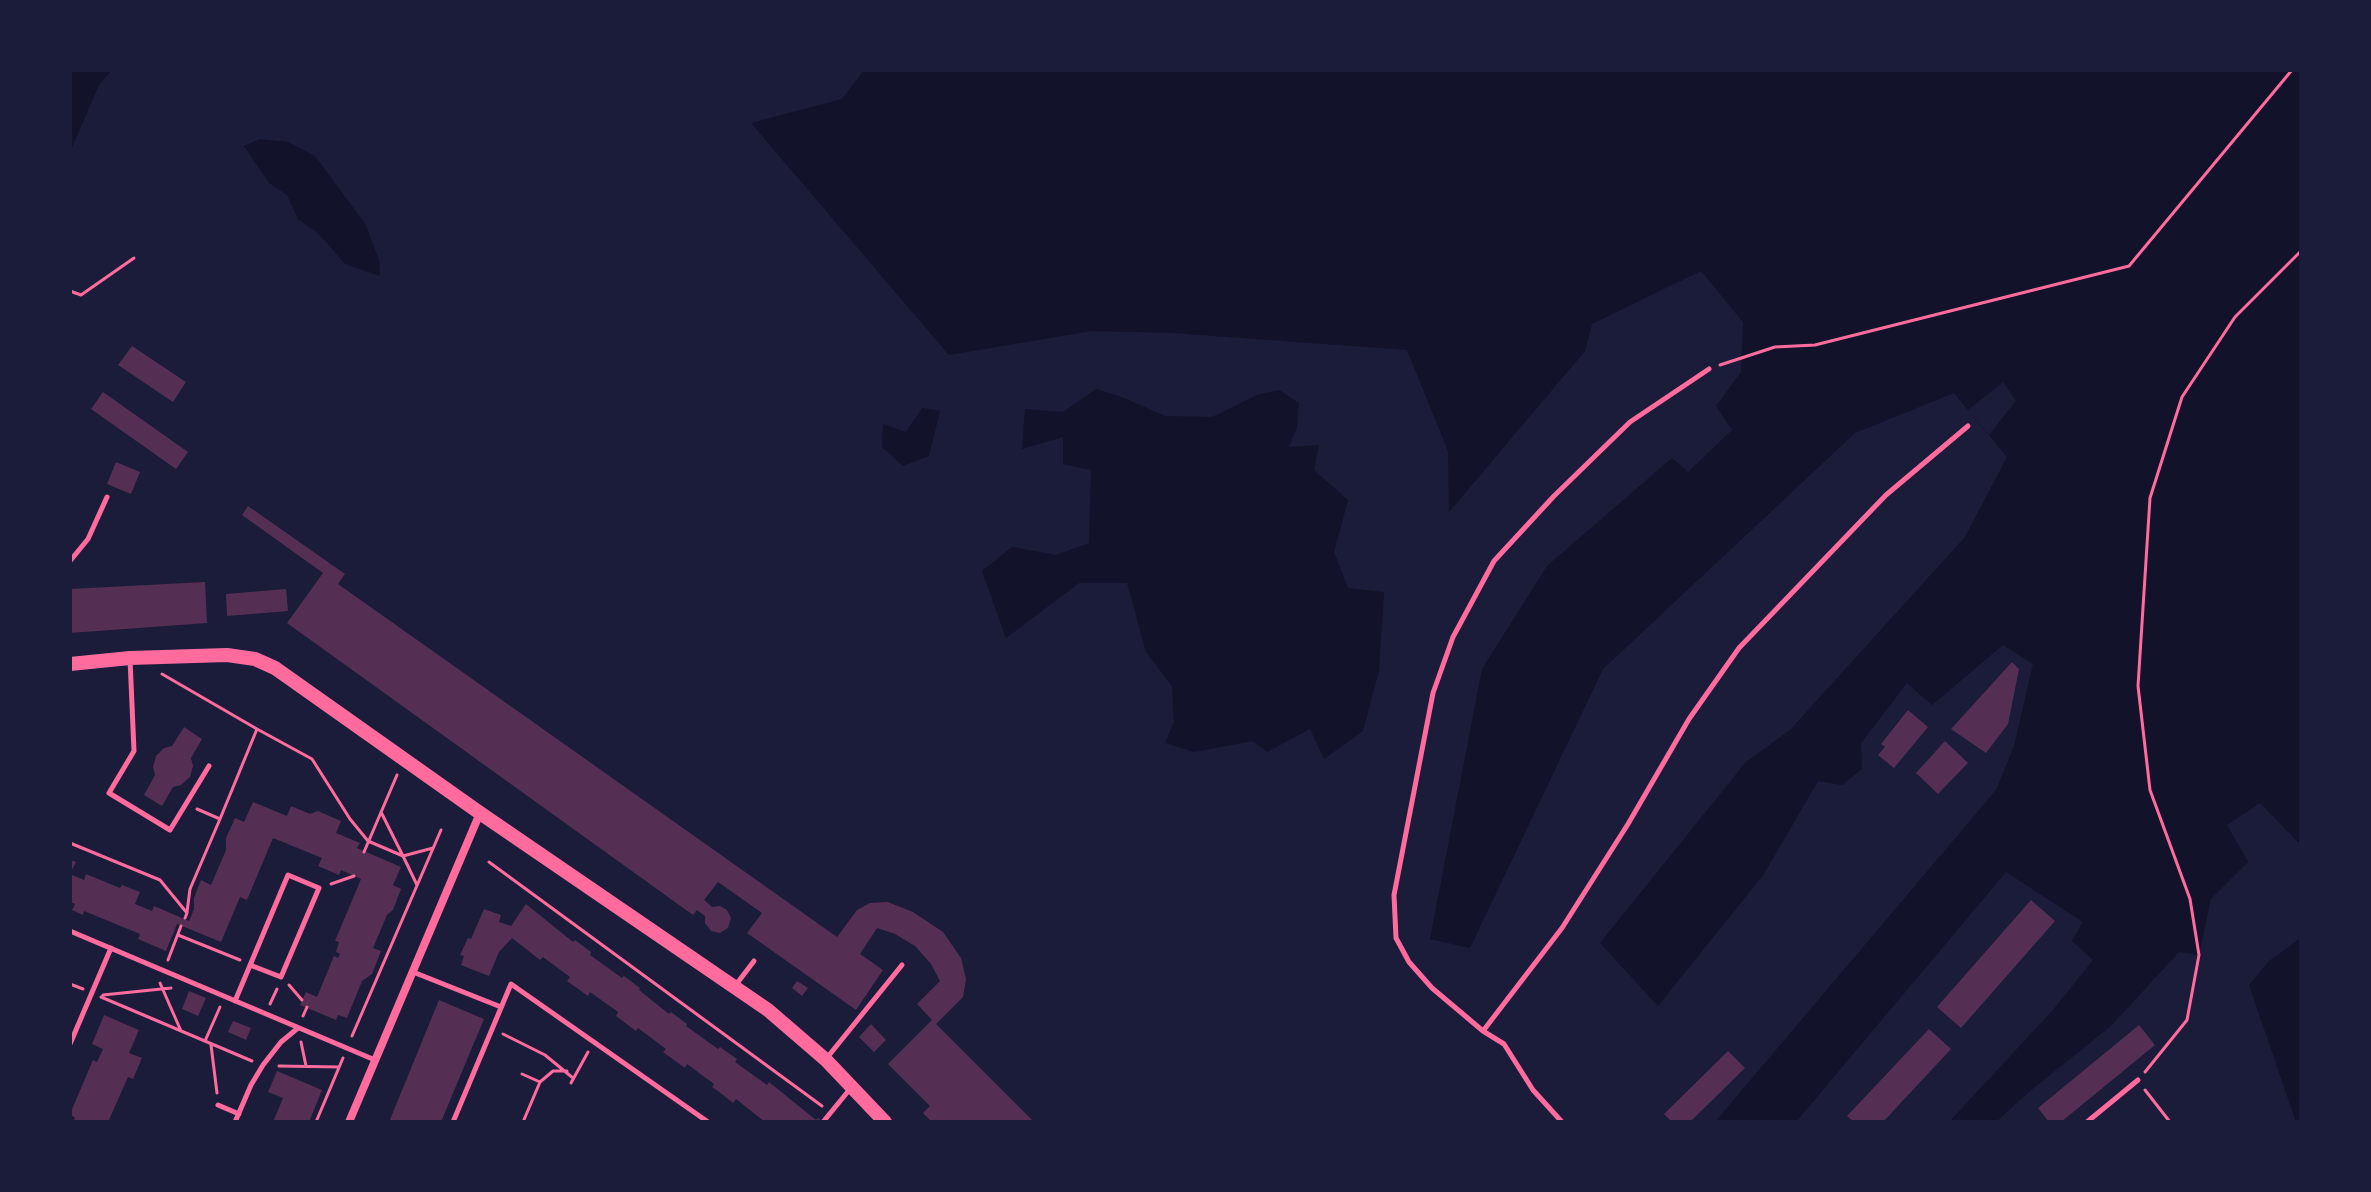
<!DOCTYPE html>
<style>
body{margin:0}
#map{position:relative;width:2371px;height:1192px;overflow:hidden;background:#1b1b3a;font-family:"Roboto Condensed",sans-serif}
canvas{display:block}
.frame{position:absolute;inset:0;border:72px solid #1b1b3a;pointer-events:none}
</style>
<div id="map">
<canvas width="2371" height="1192"></canvas>
<div class="frame"></div>
</div>
<script>
const ctx = document.querySelector('canvas').getContext('2d');
ctx.lineJoin = 'round';
function paint(path, color) { ctx.fillStyle = color; ctx.fill(path, 'evenodd'); }
const poly = rows => new Path2D(rows.map(r => 'M' + r).join(''));
function strokePath(path, color, width, dash) { ctx.strokeStyle = color; ctx.lineWidth = width; ctx.lineCap = dash ? 'butt' : 'round'; ctx.setLineDash(dash || []); ctx.stroke(path); }
paint(poly([
 [70,70,112,70,99,85,70,152],
 [864,70,2301,70,2301,845,2260,803,2227,825,2248,862,2211,899,2199,955,2179,952,2111,1026,2030,1091,1996,1122,1949,1122,2053,1010,2093,960,2072,941,2083,922,2006,872,1796,1122,1715,1122,1996,790,2014,746,2033,664,2003,645,1932,705,1907,683,1861,743,1862,769,1842,785,1818,781,1764,874,1658,1006,1600,943,1746,762,1790,730,1965,537,2007,457,1954,393,1855,433,1603,669,1470,948,1430,939,1482,669,1547,566,1672,458,1688,472,1732,430,1716,406,1741,372,1743,322,1701,271,1592,324,1585,351,1449,512,1448,451,1407,350,1173,333,1092,331,949,355,751,123,842,99],
 [260,139,288,142,315,156,366,225,379,261,380,276,345,264,318,233,298,219,287,195,269,183,244,146],
 [1096,389,1122,397,1165,416,1212,417,1257,395,1279,390,1299,403,1297,427,1289,447,1319,445,1314,470,1348,500,1334,552,1348,588,1384,592,1379,671,1363,731,1324,759,1310,729,1267,752,1253,741,1194,752,1165,743,1174,722,1172,686,1146,652,1127,583,1079,583,1006,638,982,571,1012,547,1056,555,1089,543,1091,470,1063,464,1063,437,1022,449,1025,409,1063,412],
 [922,408,940,411,929,456,903,466,882,447,883,424,906,432],
 [2301,938,2301,1122,2296,1122,2249,985,2269,961]
]), '#12122b');
paint(poly([
 [2003,382,2016,401,1989,435,1968,410]
]), '#1b1b3a');
paint(poly([
 [132,346,186,382,173,402,118,365],
 [103,392,188,452,176,469,91,409],
 [116,462,140,472,131,494,107,484],
 [248,506,345,574,338,584,837,937,857,910,870,903,888,902,913,912,943,932,961,958,966,979,963,997,936,1024,1034,1122,932,1122,923,1113,930,1106,888,1064,932,1020,917,1004,940,981,931,964,915,946,895,934,877,928,860,954,883,970,856,1010,747,933,762,913,718,882,704,900,712,907,720,906,727,910,731,918,728,928,720,933,711,931,705,923,705,916,697,910,693,915,287,623,323,573,242,515],
 [205,582,207,623,70,633,70,589],
 [286,589,288,611,227,616,226,594],
 [2012,662,2019,669,2008,724,1986,753,1951,729],
 [1908,710,1928,727,1894,768,1878,755,1885,747,1881,744],
 [184,727,202,739,191,758,193,766,190,777,181,785,173,787,162,806,144,795,155,775,153,767,156,756,164,748,172,746],
 [1945,741,1968,763,1938,794,1916,773],
 [253,802,287,816,291,806,310,814,318,811,341,821,336,833,360,843,357,848,401,867,393,885,401,889,393,910,387,915,373,948,381,951,372,974,362,981,347,1018,338,1015,336,1020,300,1005,306,992,317,997,334,956,338,958,340,954,336,952,339,942,335,941,361,879,341,870,339,875,318,866,322,858,273,838,247,900,240,897,221,942,177,924,166,951,138,939,140,934,84,911,83,915,72,910,75,904,70,902,70,860,76,862,70,874,84,880,86,874,120,888,122,885,140,892,135,904,152,911,154,906,189,921,194,909,194,898,201,880,211,885,226,850,226,838,235,818,244,822],
 [2031,900,2055,921,1961,1028,1937,1007],
 [526,904,573,942,575,940,591,952,590,955,622,978,624,976,640,988,639,990,669,1014,671,1012,687,1024,686,1026,718,1049,720,1047,737,1059,735,1062,767,1085,769,1082,816,1120,818,1118,823,1122,765,1122,736,1099,733,1103,718,1091,712,1087,714,1084,687,1064,685,1068,663,1052,666,1049,638,1028,636,1031,616,1016,618,1012,590,992,588,996,567,981,570,977,543,957,540,960,512,938,499,952,489,976,461,965,464,956,460,955,468,938,471,939,484,909,501,915,499,922,511,926],
 [797,981,808,988,802,996,792,988],
 [189,991,206,998,198,1016,182,1009],
 [439,1000,484,1019,441,1122,389,1122],
 [104,1015,139,1030,129,1053,142,1058,133,1079,128,1077,108,1122,73,1122,75,1118,70,1114,93,1060,97,1062,103,1049,92,1044],
 [233,1021,251,1028,246,1040,228,1032],
 [871,1024,886,1040,874,1052,859,1037],
 [2139,1025,2155,1045,2061,1122,2049,1122,2038,1108],
 [1929,1029,1951,1049,1883,1122,1854,1122,1847,1116],
 [1728,1051,1745,1068,1690,1122,1672,1122,1664,1114],
 [277,1071,322,1090,309,1122,273,1122,283,1098,268,1092]
]), '#542f53');
strokePath(poly([
 [70,291,81,295,134,258],
 [1720,365,1775,347,1815,345,2129,266,2292,70],
 [162,674,257,729,220,819],
 [257,729,312,759,350,819,368,841,403,856,417,885],
 [381,812,403,856,433,848],
 [70,843,160,880,187,913,185,918],
 [364,852,397,775],
 [489,862,822,1106],
 [331,884,354,876],
 [187,912,190,889,220,819,197,809],
 [178,935,240,960],
 [168,960,181,926],
 [160,983,181,1031],
 [70,984,83,989],
 [289,985,302,1000],
 [103,995,171,988],
 [101,997,252,1061],
 [270,1004,277,989],
 [303,1016,307,1007],
 [503,1034,545,1055,573,1078],
 [352,1036,441,830],
 [205,1041,220,1007],
 [301,1042,306,1066],
 [211,1045,217,1093],
 [279,1066,339,1067],
 [2145,1072,2187,1020,2199,955,2190,899,2150,790,2138,686,2150,498,2182,397,2235,317,2301,251],
 [522,1074,540,1082],
 [571,1083,588,1052],
 [2145,1090,2170,1122],
 [316,1122,343,1058],
 [523,1122,540,1082,553,1071,567,1071]
]), '#ff6b9d', 3);
strokePath(poly([
 [1709,369,1630,422,1554,496,1494,561,1453,637,1433,693,1394,895,1396,938,1409,962,1432,988,1483,1031,1562,928,1628,824,1689,719,1739,648,1886,495,1968,426],
 [70,561,88,539,107,497],
 [130,659,134,751,109,793,170,830,209,766],
 [70,931,375,1060],
 [413,972,501,1007],
 [735,986,754,961],
 [235,1001,288,875,319,888,281,977,250,965],
 [1483,1031,1504,1044,1533,1090,1562,1122],
 [70,1044,111,948],
 [826,1059,902,965],
 [218,1105,239,1114],
 [235,1122,251,1085,263,1065,281,1042,298,1028],
 [453,1122,511,984,708,1122],
 [823,1122,850,1089],
 [2087,1122,2138,1080]
]), '#ff6b9d', 5);
strokePath(poly([
 [349,1122,480,813]
]), '#ff6b9d', 8);
strokePath(poly([
 [70,664,130,658,227,655,255,659,275,668,480,813,768,1010,826,1060,885,1122]
]), '#ff6b9d', 14);
</script>
